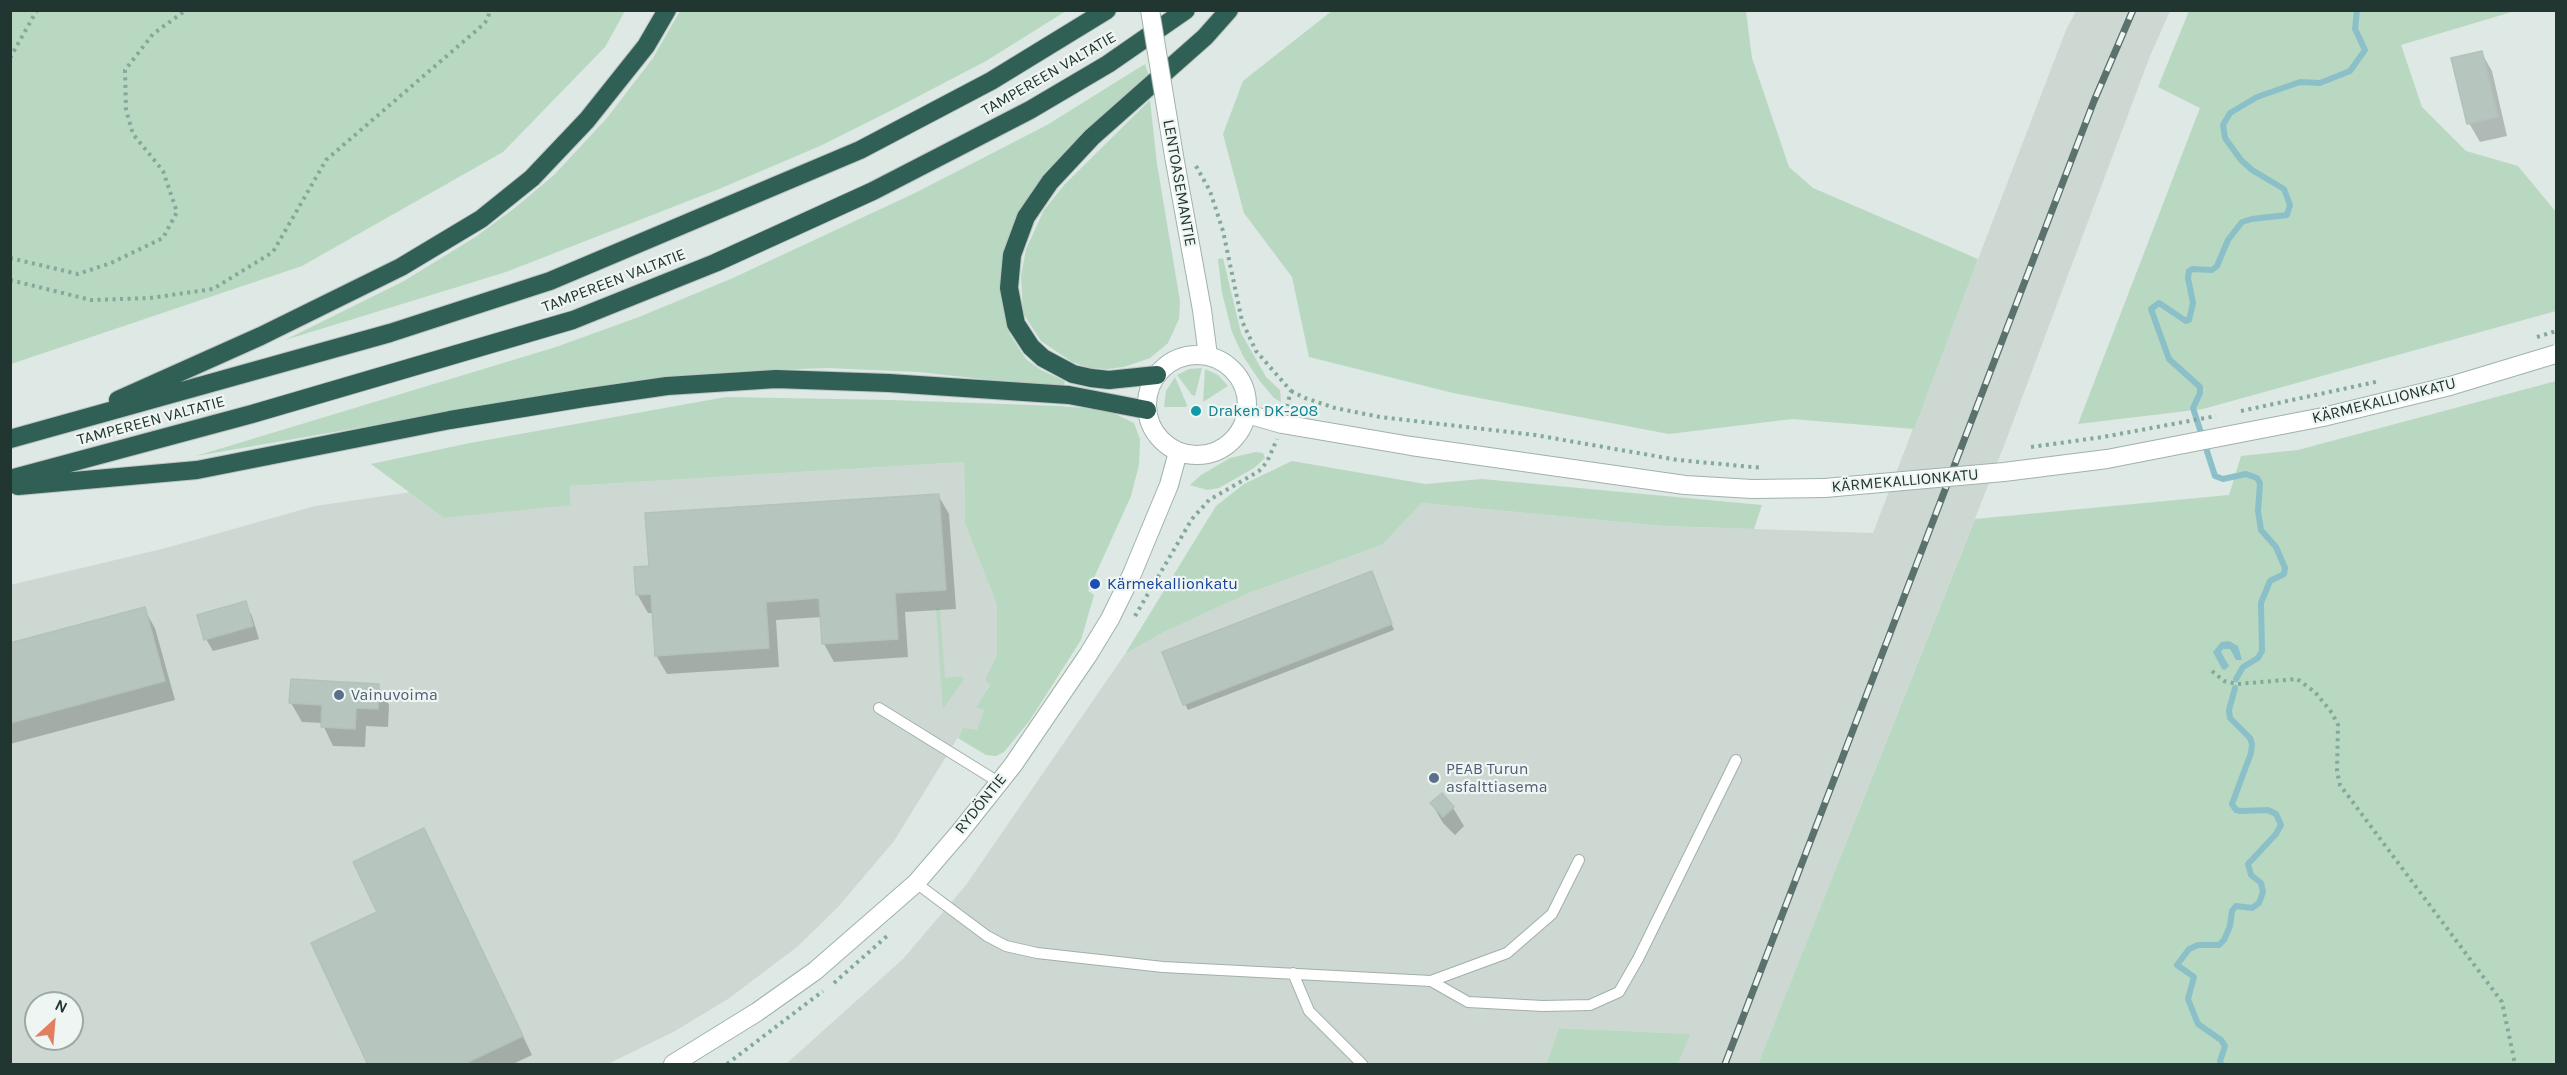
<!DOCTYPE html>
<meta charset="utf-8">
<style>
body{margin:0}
#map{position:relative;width:2567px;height:1075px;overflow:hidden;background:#dee8e4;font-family:Karla,sans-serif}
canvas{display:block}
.frame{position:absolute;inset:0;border:12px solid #213630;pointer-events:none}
.north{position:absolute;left:24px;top:991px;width:60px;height:60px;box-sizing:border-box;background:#eef5f2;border:2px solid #9ca9a4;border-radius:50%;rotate:26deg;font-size:16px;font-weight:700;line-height:24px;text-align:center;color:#213630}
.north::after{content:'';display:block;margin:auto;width:21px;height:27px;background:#e37f61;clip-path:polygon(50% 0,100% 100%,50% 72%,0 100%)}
</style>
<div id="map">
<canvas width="2567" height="1075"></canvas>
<div class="frame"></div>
<div class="north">N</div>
</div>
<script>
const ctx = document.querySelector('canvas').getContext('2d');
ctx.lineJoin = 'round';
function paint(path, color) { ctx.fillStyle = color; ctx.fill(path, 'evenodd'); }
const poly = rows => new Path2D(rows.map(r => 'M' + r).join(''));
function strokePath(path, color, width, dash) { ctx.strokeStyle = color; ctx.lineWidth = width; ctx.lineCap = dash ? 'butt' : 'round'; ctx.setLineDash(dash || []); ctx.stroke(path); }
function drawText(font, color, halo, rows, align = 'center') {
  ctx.font = font + ' Karla,sans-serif'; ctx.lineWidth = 4.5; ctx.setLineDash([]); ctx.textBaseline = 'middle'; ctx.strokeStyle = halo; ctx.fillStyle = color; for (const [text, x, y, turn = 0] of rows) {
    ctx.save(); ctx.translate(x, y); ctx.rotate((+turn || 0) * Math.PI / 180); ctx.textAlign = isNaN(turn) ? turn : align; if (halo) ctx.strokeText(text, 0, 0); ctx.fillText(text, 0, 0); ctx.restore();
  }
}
paint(poly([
 [2076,11,2170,11,2150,56,2005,443,1758,1064,1678,1064,1689,1034,1559,1028,1546,1064,786,1064,903,959,966,885,1125,654,1166,631,1249,593,1382,545,1422,503,1663,526,1873,533,2066,30],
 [964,462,965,524,997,605,997,656,985,679,990,684,977,706,984,710,977,731,963,729,894,841,838,907,797,947,728,999,675,1031,608,1064,11,1064,10,585,166,548,315,506,426,490,443,518,571,504,570,486],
 [36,1003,72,1003,72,1039,36,1039]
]), '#cdd8d2');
paint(poly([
 [1333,10,1746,11,1752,58,1789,167,1813,188,1978,259,1914,429,1792,419,1669,434,1453,393,1309,357,1292,277,1244,213,1223,134,1243,81],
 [10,11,11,10,625,11,605,47,503,152,302,266,11,364],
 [680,11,1066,11,986,61,898,107,820,146,719,189,506,272,285,340,404,281,477,236,516,207,554,175,607,118,653,58],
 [2189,11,2515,11,2401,45,2422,107,2466,151,2518,166,2556,212,2556,311,2203,409,2078,424,2200,108,2158,87],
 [1145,64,1149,76,1112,106,1062,156,1036,185,1024,204,1001,291,1005,318,1010,334,1020,350,1027,360,1041,370,1065,381,1063,388,919,372,827,368,745,371,675,376,575,390,196,456,556,347,639,317,733,278,915,193,1047,125],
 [1150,100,1157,164,1180,301,1179,319,1168,343,1150,358,1124,367,1107,369,1090,368,1072,362,1041,341,1023,313,1021,276,1026,249,1044,210,1065,184],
 [1223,258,1241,333,1266,377,1280,390,1281,402,1274,398,1259,380,1243,356,1232,332,1222,293,1218,259],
 [1202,368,1195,396,1192,395,1177,375,1189,369],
 [1205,369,1218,375,1228,386,1203,402],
 [1175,377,1187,405,1186,407,1164,407,1166,391],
 [2556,381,2556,1064,1758,1064,1975,519,2229,495,2241,456,2298,450],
 [726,397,891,400,1059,406,1107,410,1134,423,1140,439,1139,465,1131,496,1088,591,1094,595,1081,640,1030,720,1004,752,996,756,986,755,958,738,963,728,977,730,984,710,976,707,990,685,985,679,997,655,997,605,965,524,964,462,570,486,571,505,444,518,371,464,470,443],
 [1256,452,1263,453,1265,458,1254,468,1219,488,1207,490,1190,485,1201,475,1230,458],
 [1292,461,1425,484,1482,479,1762,505,1754,529,1663,526,1422,503,1382,545,1249,593,1166,631,1125,654,1216,506,1244,484],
 [936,608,940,609,945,678,961,676,964,679,943,709],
 [1559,1028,1690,1034,1678,1064,1546,1064]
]), '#b9d8c1');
paint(poly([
 [2229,641,2238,646,2242,660,2236,660,2230,649,2223,649,2221,652,2229,666,2225,670,2222,669,2213,652,2221,642]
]), '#8bc0c9');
paint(poly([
 [2481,52,2492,71,2507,136,2480,142,2469,123],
 [938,495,949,514,956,609,905,612,908,657,834,662,824,644,822,617,776,620,779,667,667,674,656,655,653,613,648,613,637,594,650,567],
 [1374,579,1394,630,1188,710,1185,704],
 [245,603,252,616,259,639,213,651,206,639],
 [144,609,155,628,175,700,10,744,10,645],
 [378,686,389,705,388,727,366,726,365,747,333,746,322,723,302,722,291,703],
 [1442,795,1453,808,1464,826,1455,835,1443,823,1432,804],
 [424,830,532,1055,513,1064,370,1064,379,913]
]), '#0003');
strokePath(poly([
 [2236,679,2243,667,2258,658,2262,651,2261,603,2270,581,2284,574,2285,568,2276,547,2261,530,2258,511,2260,483,2257,478,2246,474,2223,479,2215,476,2193,408,2200,393,2200,387,2169,359,2151,309,2159,303,2186,321,2189,320,2193,303,2188,278,2189,271,2192,269,2212,270,2217,266,2228,240,2242,222,2252,219,2287,215,2290,205,2284,189,2252,170,2241,160,2225,138,2223,125,2230,113,2257,97,2300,82,2320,83,2350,71,2365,50,2355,29,2357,10],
 [2221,1064,2220,1061,2225,1046,2221,1040,2198,1024,2188,999,2194,977,2177,965,2189,949,2198,945,2219,945,2224,940,2230,926,2232,911,2236,906,2252,908,2259,903,2263,892,2261,883,2251,875,2248,864,2276,834,2281,825,2276,814,2268,810,2241,811,2236,810,2232,804,2251,753,2252,744,2250,738,2230,718,2229,710,2235,688]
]), '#8bc0c9', 6);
const building = poly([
 [2482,51,2498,117,2467,124,2451,58,2482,51],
 [939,494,946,590,895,593,898,639,822,644,819,598,766,602,769,648,655,656,651,594,636,595,634,567,649,566,645,513,939,494],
 [1372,571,1392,624,1183,705,1162,652,1372,571],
 [246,601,253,626,204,640,197,615,246,601],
 [145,607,165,681,10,723,10,643,145,607],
 [291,679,379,684,378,709,356,708,355,729,321,727,322,705,289,703,291,679],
 [1442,793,1454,807,1443,817,1430,803,1442,793],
 [424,828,523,1036,462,1065,368,1065,311,943,377,912,353,862,424,828]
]);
paint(building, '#b7c5bf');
strokePath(building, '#b2c1ba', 1.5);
const lane = poly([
 [879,708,1000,783],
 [916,883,987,936,1006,946,1037,953,1163,967,1431,981,1507,953,1552,914,1579,860],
 [1293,973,1309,1011,1362,1064],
 [1431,981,1468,1002,1543,1006,1590,1005,1619,992,1638,959,1736,760]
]);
const secondary = poly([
 [1174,156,1202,310,1208,356],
 '1147 405a50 50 0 1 1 100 0a50 50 0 1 1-100 0Z',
 [1247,414,1282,424,1411,446,1685,485,1752,489,1825,488],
 [673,1064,757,1012,815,971,916,883,959,833,1013,765,1088,655,1110,619,1132,574,1169,485,1178,452]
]);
const highway = poly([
 [1157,375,1109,380,1091,378,1073,374,1043,358,1031,347,1016,324,1009,288,1012,255,1026,217,1050,182,1092,137,1205,37,1229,10],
 [118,400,261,336,401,267,481,219,532,178,587,120,646,46,667,10],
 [10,439,390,333,550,281,860,150,991,81,1107,10],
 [10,479,252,414,573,320,715,263,873,191,1030,110,1108,64,1186,10],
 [18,486,197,470,450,420,584,398,667,386,776,379,889,383,1069,395,1147,410]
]);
strokePath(lane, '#a2afaa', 12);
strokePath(secondary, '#9fb3ab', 20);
strokePath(highway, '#bcc3c1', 20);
strokePath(poly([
 [10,58,37,10],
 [1196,166,1210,191,1223,231,1242,321,1256,351,1291,391,1287,406],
 [10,258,78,274,111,263,163,238,177,212,163,171,133,134,126,110,125,70,153,34,186,10],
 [10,280,91,300,150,298,213,289,273,252,326,160,485,23,491,10],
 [1291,391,1305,398,1335,408,1380,417,1535,435,1678,460,1763,468],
 [1135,616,1192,519,1209,500,1259,471,1267,462,1277,439],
 [2212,671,2224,681,2237,684,2297,679,2315,692,2332,713,2338,725,2337,771,2340,785,2502,1002,2515,1064],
 [834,983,887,936],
 [727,1064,823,991]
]), '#82a99c', 4, [3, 4.5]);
strokePath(lane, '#fff', 10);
strokePath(secondary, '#fff', 18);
strokePath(highway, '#305f55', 18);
const rail = poly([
 [1725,1064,2094,101,2133,10]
]);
strokePath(rail, '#5b726c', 7);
strokePath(rail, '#eef5f2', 4.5, [14]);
const secondaryBridge = poly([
 [1150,10,1174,156],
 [1825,488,2004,472,2107,459,2323,417,2450,386,2556,354]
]);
strokePath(secondaryBridge, '#9fb3ab', 20, []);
strokePath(poly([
 [2537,337,2556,331],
 [2241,411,2380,381],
 [2031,447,2103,437,2216,416]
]), '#82a99c', 4, [3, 4.5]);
strokePath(secondaryBridge, '#fff', 18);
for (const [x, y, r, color] of [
 [1196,411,6,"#0f9aa8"],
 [1095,584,6,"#1a4fb4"],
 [339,695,6,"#5c6f8a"],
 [1434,778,6,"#5c6f8a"]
]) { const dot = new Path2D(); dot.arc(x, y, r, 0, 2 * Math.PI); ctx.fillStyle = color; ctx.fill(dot); strokePath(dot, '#eef5f2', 2); }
drawText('16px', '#213630', '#eef5f2', [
 ["TAMPEREEN VALTATIE",1049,74,-30],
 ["LENTOASEMANTIE",1179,183,80],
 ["TAMPEREEN VALTATIE",614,281,-21],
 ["KÄRMEKALLIONKATU",2384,401,-14],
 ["TAMPEREEN VALTATIE",151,421,-15],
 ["KÄRMEKALLIONKATU",1905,481,-5],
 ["RYDÖNTIE",981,804,-51]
]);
drawText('16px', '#0d838f', '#eef5f2', [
 ["Draken DK-208",1208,411]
], 'left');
drawText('16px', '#164399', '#eef5f2', [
 ["Kärmekallionkatu",1107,584]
], 'left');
drawText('16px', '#4e5e75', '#eef5f2', [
 ["Vainuvoima",351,695],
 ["PEAB Turun",1446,769],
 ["asfalttiasema",1446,787]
], 'left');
</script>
